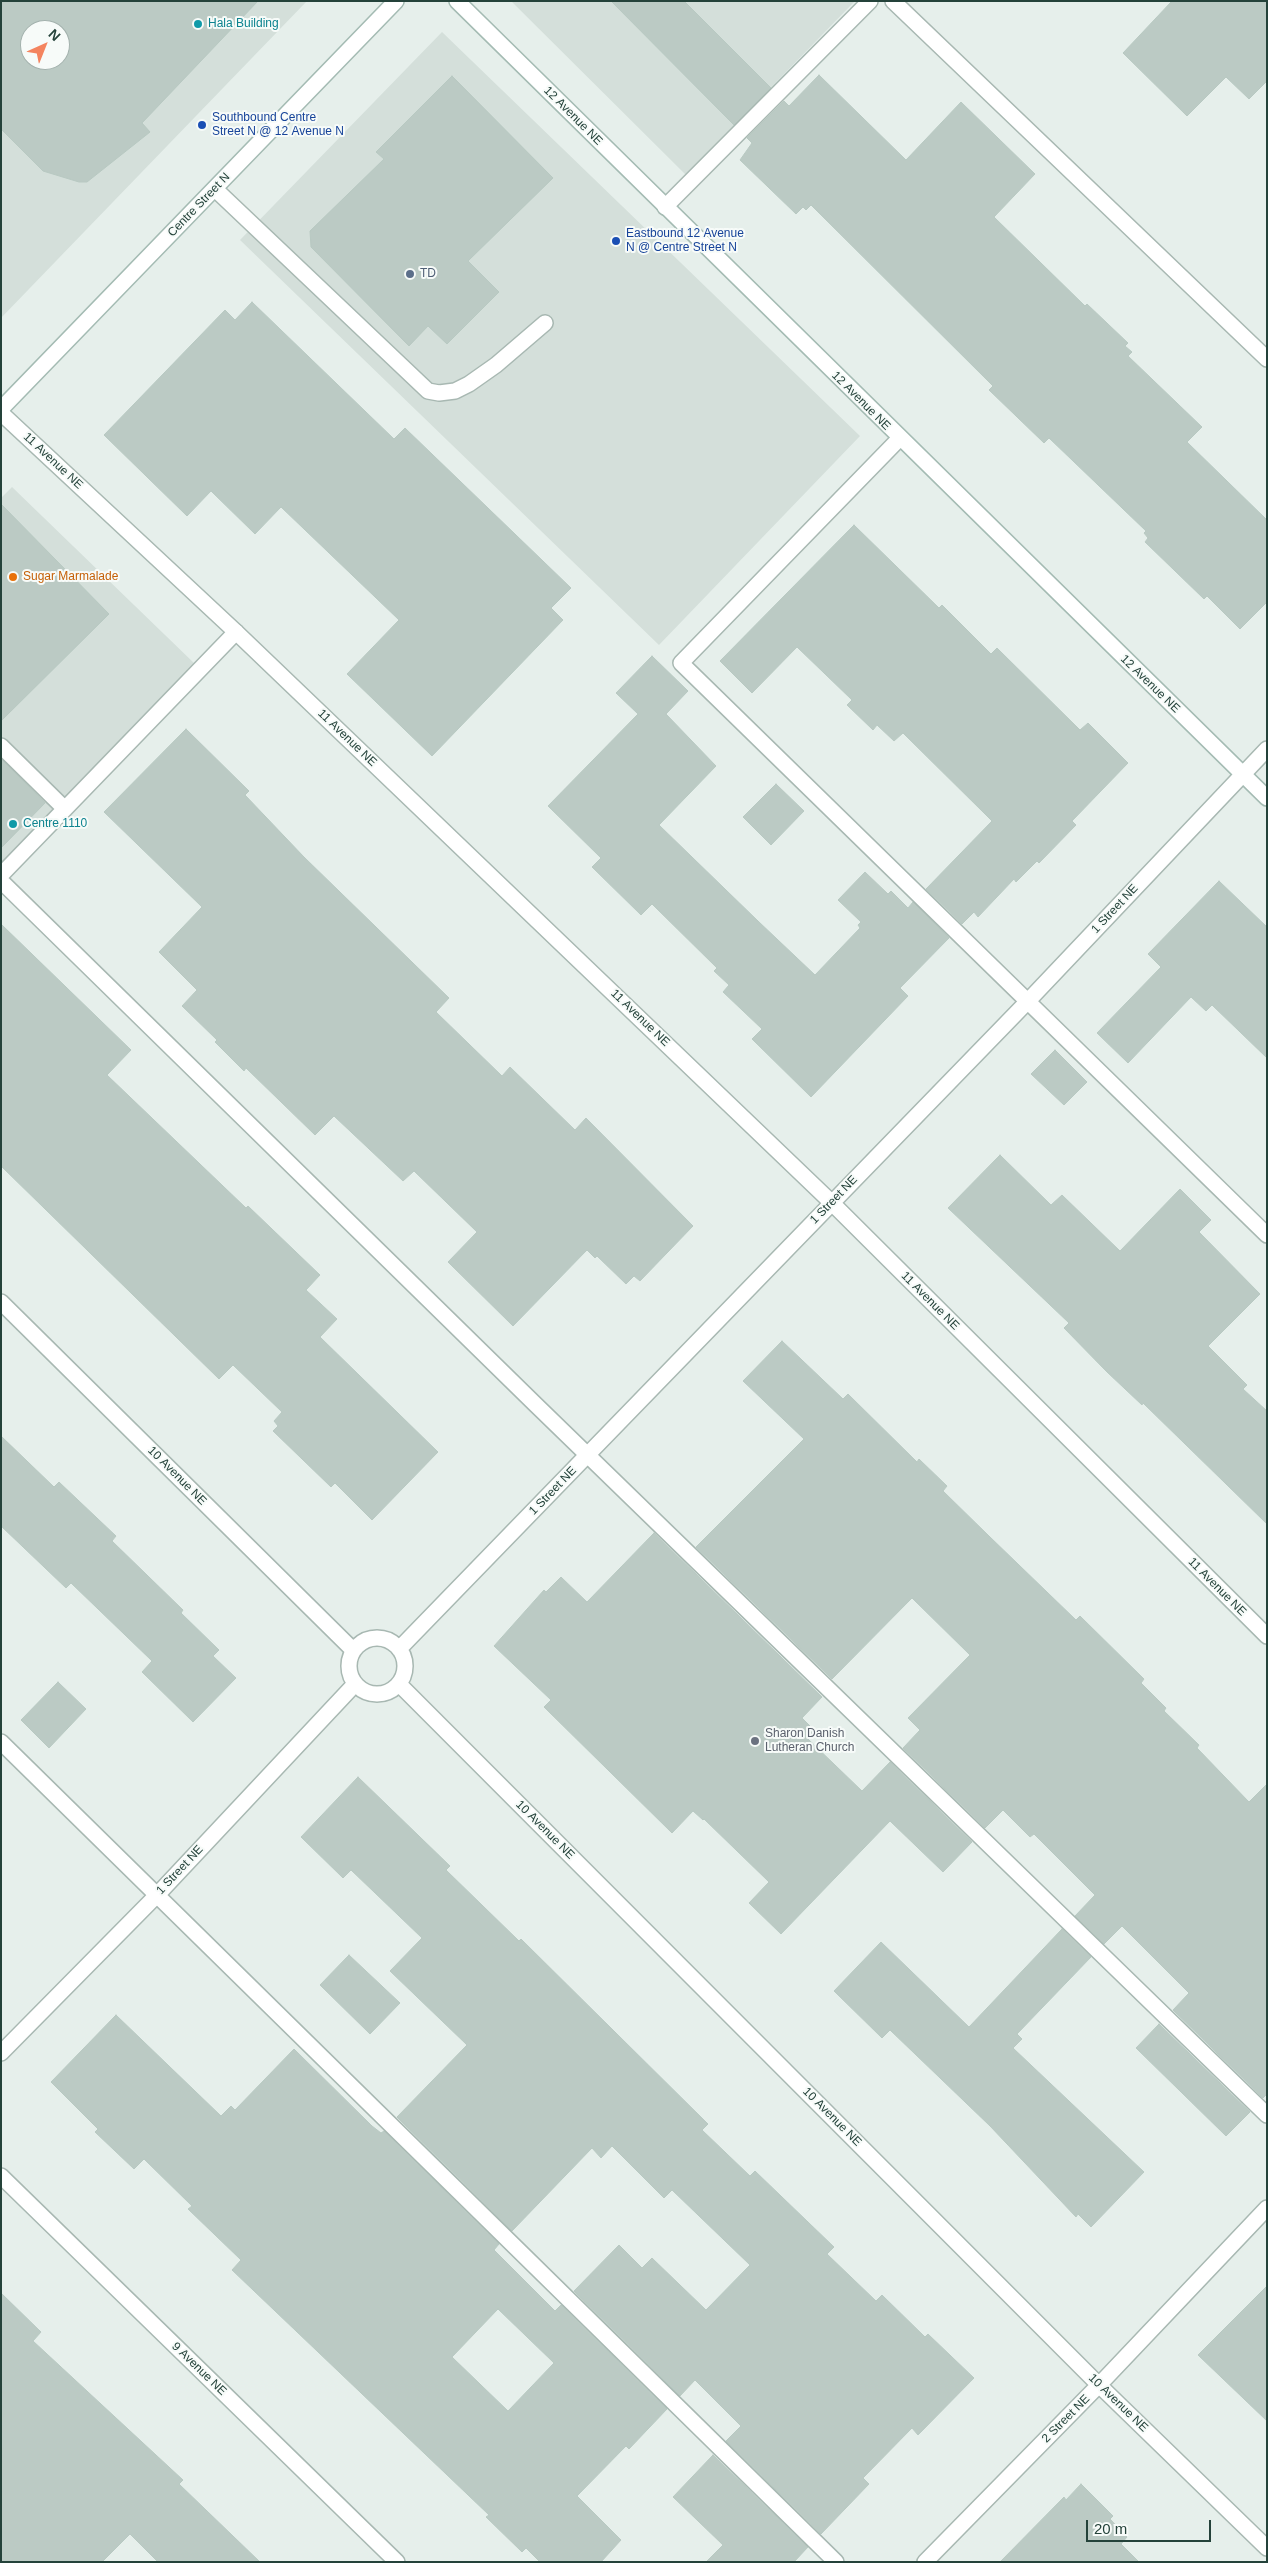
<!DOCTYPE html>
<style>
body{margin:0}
#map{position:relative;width:1268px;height:2563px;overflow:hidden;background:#e6efeb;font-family:Helvetica,sans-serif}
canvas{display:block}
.frame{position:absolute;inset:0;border:2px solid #24423a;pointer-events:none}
.north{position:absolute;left:20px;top:20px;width:50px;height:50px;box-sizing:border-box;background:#f7fbf9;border:1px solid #a3b1ad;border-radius:50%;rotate:44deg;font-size:14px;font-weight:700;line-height:20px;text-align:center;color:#24423a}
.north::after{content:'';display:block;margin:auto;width:18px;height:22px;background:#f4845f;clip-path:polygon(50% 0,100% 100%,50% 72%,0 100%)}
.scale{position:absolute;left:1086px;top:2520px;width:125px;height:22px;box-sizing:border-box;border:2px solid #24423a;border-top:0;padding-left:6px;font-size:15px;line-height:18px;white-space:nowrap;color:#24423a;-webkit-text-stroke:4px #f7fbf9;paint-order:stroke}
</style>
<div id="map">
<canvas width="1268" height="2563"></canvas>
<div class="frame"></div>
<div class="north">N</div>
<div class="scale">20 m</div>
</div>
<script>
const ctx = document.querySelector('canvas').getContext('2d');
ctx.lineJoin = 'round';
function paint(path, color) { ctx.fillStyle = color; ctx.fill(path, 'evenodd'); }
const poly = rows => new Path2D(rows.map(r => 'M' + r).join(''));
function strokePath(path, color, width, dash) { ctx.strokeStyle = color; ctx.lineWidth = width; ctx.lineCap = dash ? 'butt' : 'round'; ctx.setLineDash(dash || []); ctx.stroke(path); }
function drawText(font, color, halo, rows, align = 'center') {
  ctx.font = font + ' Helvetica,sans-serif'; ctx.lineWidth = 4; ctx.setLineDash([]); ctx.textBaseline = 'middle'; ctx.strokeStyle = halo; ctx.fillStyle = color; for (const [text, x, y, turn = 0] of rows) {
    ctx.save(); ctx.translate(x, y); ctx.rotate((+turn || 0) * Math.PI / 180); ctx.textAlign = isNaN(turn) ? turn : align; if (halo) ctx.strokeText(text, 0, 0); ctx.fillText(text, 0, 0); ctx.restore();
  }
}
paint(poly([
 [1,1,307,1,1,318],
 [30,30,60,30,60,60,30,60],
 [511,1,855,1,686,175],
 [442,32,860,436,659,645,240,240],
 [12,487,195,664,1,865,1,498]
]), '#d4dfda');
const building = poly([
 [1,1,258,1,142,123,150,132,87,182,79,182,43,171,1,129,1,1],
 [30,30,60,30,60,60,30,60,30,30],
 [611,1,684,1,771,88,734,125,611,1],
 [1172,1,1267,1,1267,81,1249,99,1226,77,1187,116,1123,53,1172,1],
 [819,75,906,160,961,102,1035,174,994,217,1085,306,1087,304,1128,343,1125,346,1132,352,1128,356,1202,427,1187,442,1267,520,1267,602,1240,629,1207,596,1204,599,1145,542,1148,538,1144,533,1146,531,1049,438,1044,443,989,390,993,386,811,205,806,210,803,207,796,214,740,160,752,143,747,138,784,101,789,106,819,75],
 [452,76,553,178,468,261,499,292,447,344,428,326,409,346,311,247,310,231,384,159,376,152,452,76],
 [252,302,394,439,405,428,571,588,551,608,563,620,432,756,347,674,399,620,281,507,255,534,211,491,187,516,104,435,225,310,235,320,252,302],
 [1,504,109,614,1,721,1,504],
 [854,525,939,608,942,605,991,654,997,648,1080,730,1088,723,1128,763,1072,821,1076,825,1039,863,1037,861,1016,882,1014,879,978,917,974,912,962,924,926,889,992,821,986,815,903,733,894,741,877,725,873,730,847,705,852,700,797,647,752,693,720,661,854,525],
 [652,656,688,691,666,714,716,766,659,825,758,921,815,975,860,928,858,925,861,922,838,900,865,872,888,894,891,891,908,908,913,902,949,938,900,988,908,996,811,1097,752,1039,762,1029,723,992,729,985,714,971,717,968,652,904,641,915,592,867,601,858,548,806,638,714,616,693,652,656],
 [186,729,249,791,245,795,304,857,449,998,436,1012,502,1076,510,1067,575,1130,586,1118,693,1226,640,1281,634,1276,626,1284,597,1256,595,1258,587,1250,513,1326,448,1262,477,1232,414,1171,403,1181,334,1116,315,1135,246,1068,244,1071,215,1042,217,1040,182,1006,197,990,159,952,202,907,104,812,186,729],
 [1,759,45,803,1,848,1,759],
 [776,784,804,811,771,845,743,817,776,784],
 [1219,881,1267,927,1267,1058,1212,1005,1206,1011,1191,997,1128,1063,1097,1033,1161,967,1148,954,1219,881],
 [1,924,131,1050,107,1075,246,1208,248,1206,320,1275,306,1290,337,1319,320,1337,438,1452,372,1520,335,1483,331,1487,273,1431,278,1426,274,1421,282,1412,233,1365,219,1379,1,1166,1,924],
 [1055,1050,1087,1082,1064,1105,1031,1074,1055,1050],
 [1000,1155,1051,1205,1062,1195,1120,1251,1180,1189,1211,1220,1199,1232,1260,1294,1208,1346,1247,1385,1243,1389,1267,1411,1267,1524,1143,1403,1142,1405,1107,1372,1064,1328,1069,1323,948,1208,1000,1155],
 [782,1341,843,1399,848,1394,917,1462,919,1459,947,1486,943,1491,989,1536,1076,1620,1080,1616,1144,1679,1141,1683,1166,1708,1164,1711,1199,1745,1197,1748,1249,1802,1267,1784,1267,2094,1263,2098,1173,2010,1189,1993,1122,1926,1104,1944,1075,1916,1095,1895,1034,1834,1030,1837,1003,1810,985,1828,903,1748,920,1730,908,1718,970,1655,912,1598,832,1679,696,1547,804,1439,743,1381,782,1341],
 [1,1436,54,1487,59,1482,116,1536,112,1541,183,1610,181,1613,219,1650,213,1656,236,1678,193,1722,142,1672,152,1661,71,1583,66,1588,1,1526,1,1436],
 [654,1533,822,1697,802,1718,815,1731,808,1739,862,1791,890,1762,972,1842,943,1872,890,1821,781,1934,749,1903,769,1882,704,1819,703,1820,693,1811,672,1833,544,1707,551,1700,494,1646,544,1590,546,1592,561,1577,587,1602,654,1533],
 [58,1682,86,1709,49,1748,21,1720,58,1682],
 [358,1777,450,1866,446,1870,519,1941,521,1939,708,2124,702,2130,750,2176,755,2171,834,2247,827,2254,876,2301,882,2295,925,2337,928,2334,974,2378,918,2435,912,2428,863,2478,869,2484,821,2534,726,2441,741,2426,695,2380,680,2396,574,2291,619,2245,642,2268,652,2258,706,2310,750,2265,672,2190,664,2198,612,2146,601,2158,592,2148,512,2231,397,2117,467,2045,390,1971,422,1938,351,1870,343,1878,301,1837,358,1777],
 [1062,1929,1091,1957,1017,2034,1022,2039,1013,2048,1144,2172,1091,2227,1078,2214,1076,2217,990,2126,890,2030,882,2038,834,1991,881,1942,969,2027,1062,1929],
 [349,1955,400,2003,370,2034,320,1985,349,1955],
 [116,2015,221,2116,231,2106,235,2110,294,2049,372,2126,381,2133,384,2131,499,2244,494,2250,555,2311,561,2305,667,2409,629,2449,626,2446,577,2496,621,2540,601,2562,540,2562,526,2548,522,2552,486,2517,489,2515,232,2270,241,2260,188,2209,192,2206,144,2159,134,2169,95,2132,98,2129,51,2082,116,2015],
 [498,2309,554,2363,508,2411,452,2357,498,2309],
 [1159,2024,1250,2112,1226,2136,1136,2048,1159,2024],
 [1267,2286,1267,2421,1198,2355,1267,2286],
 [1,2293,41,2332,33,2341,183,2480,179,2484,260,2562,158,2562,130,2534,102,2562,1,2562,1,2293],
 [713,2455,808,2547,794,2562,706,2562,723,2545,673,2497,713,2455],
 [1081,2484,1113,2516,1110,2519,1127,2537,1121,2544,1139,2562,1000,2562,1064,2497,1066,2500,1081,2484]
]);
paint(building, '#bbcac4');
strokePath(building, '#b8c9c2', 1);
const lane = poly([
 [893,1,1267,359],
 [215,189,428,391,439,393,455,391,469,384,496,365,545,323],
 [665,207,870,1],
 [899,439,681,663,1267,1235],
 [1,746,65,809],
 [1,875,236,632],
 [1,881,535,1404,1267,2115],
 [1,1742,836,2562]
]);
const street = poly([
 [1,413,236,632,831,1202,1267,1636],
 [1,1302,353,1650],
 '349 1666a28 28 0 1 1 56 0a28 28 0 1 1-56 0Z',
 [399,1649,1028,1001,1267,749],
 [399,1684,1099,2385,1267,2548],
 [1,2053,158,1894,355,1684],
 [1,2176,397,2562],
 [925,2562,1099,2385,1267,2208]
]);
const secondary = poly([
 [457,1,1267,798],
 [1,409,396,1]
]);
strokePath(lane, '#a8b8b2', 18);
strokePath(street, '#a8b8b2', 18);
strokePath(secondary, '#a4bbb3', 18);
strokePath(lane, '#fff', 15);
strokePath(street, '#fff', 15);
strokePath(secondary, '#fff', 15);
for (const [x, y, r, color] of [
 [198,24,5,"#0f9aa8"],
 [202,125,5,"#1a4fb4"],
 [616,241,5,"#1a4fb4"],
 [410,274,5,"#5c6f8a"],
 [13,577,5,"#e8710a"],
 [13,824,5,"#0f9aa8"],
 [755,1741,5,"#6b7280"]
]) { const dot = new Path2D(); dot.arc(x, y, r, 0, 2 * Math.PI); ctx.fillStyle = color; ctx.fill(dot); strokePath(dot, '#f7fbf9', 2); }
drawText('12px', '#0d838f', '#f7fbf9', [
 ["Hala Building",208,24],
 ["Centre 1110",23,824]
], 'left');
drawText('12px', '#24423a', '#f7fbf9', [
 ["12 Avenue NE",573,116,45],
 ["Centre Street N",199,205,-46],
 ["12 Avenue NE",861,401,45],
 ["11 Avenue NE",53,461,43],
 ["12 Avenue NE",1150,684,44],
 ["11 Avenue NE",347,738,44],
 ["1 Street NE",1115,909,-47],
 ["11 Avenue NE",640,1018,44],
 ["1 Street NE",834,1200,-46],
 ["11 Avenue NE",930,1301,45],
 ["10 Avenue NE",177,1476,45],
 ["1 Street NE",553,1491,-46],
 ["11 Avenue NE",1217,1587,45],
 ["10 Avenue NE",545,1830,45],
 ["1 Street NE",180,1870,-47],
 ["10 Avenue NE",832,2117,45],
 ["9 Avenue NE",199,2369,44],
 ["10 Avenue NE",1118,2403,44],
 ["2 Street NE",1066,2419,-45]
]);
drawText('12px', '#164399', '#f7fbf9', [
 ["Southbound Centre",212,118],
 ["Street N @ 12 Avenue N",212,132],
 ["Eastbound 12 Avenue",626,234],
 ["N @ Centre Street N",626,248]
], 'left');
drawText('12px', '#4e5e75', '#f7fbf9', [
 ["TD",420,274]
], 'left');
drawText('12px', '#c56008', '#f7fbf9', [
 ["Sugar Marmalade",23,577]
], 'left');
drawText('12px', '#5b616d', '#f7fbf9', [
 ["Sharon Danish",765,1734],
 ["Lutheran Church",765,1748]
], 'left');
</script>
